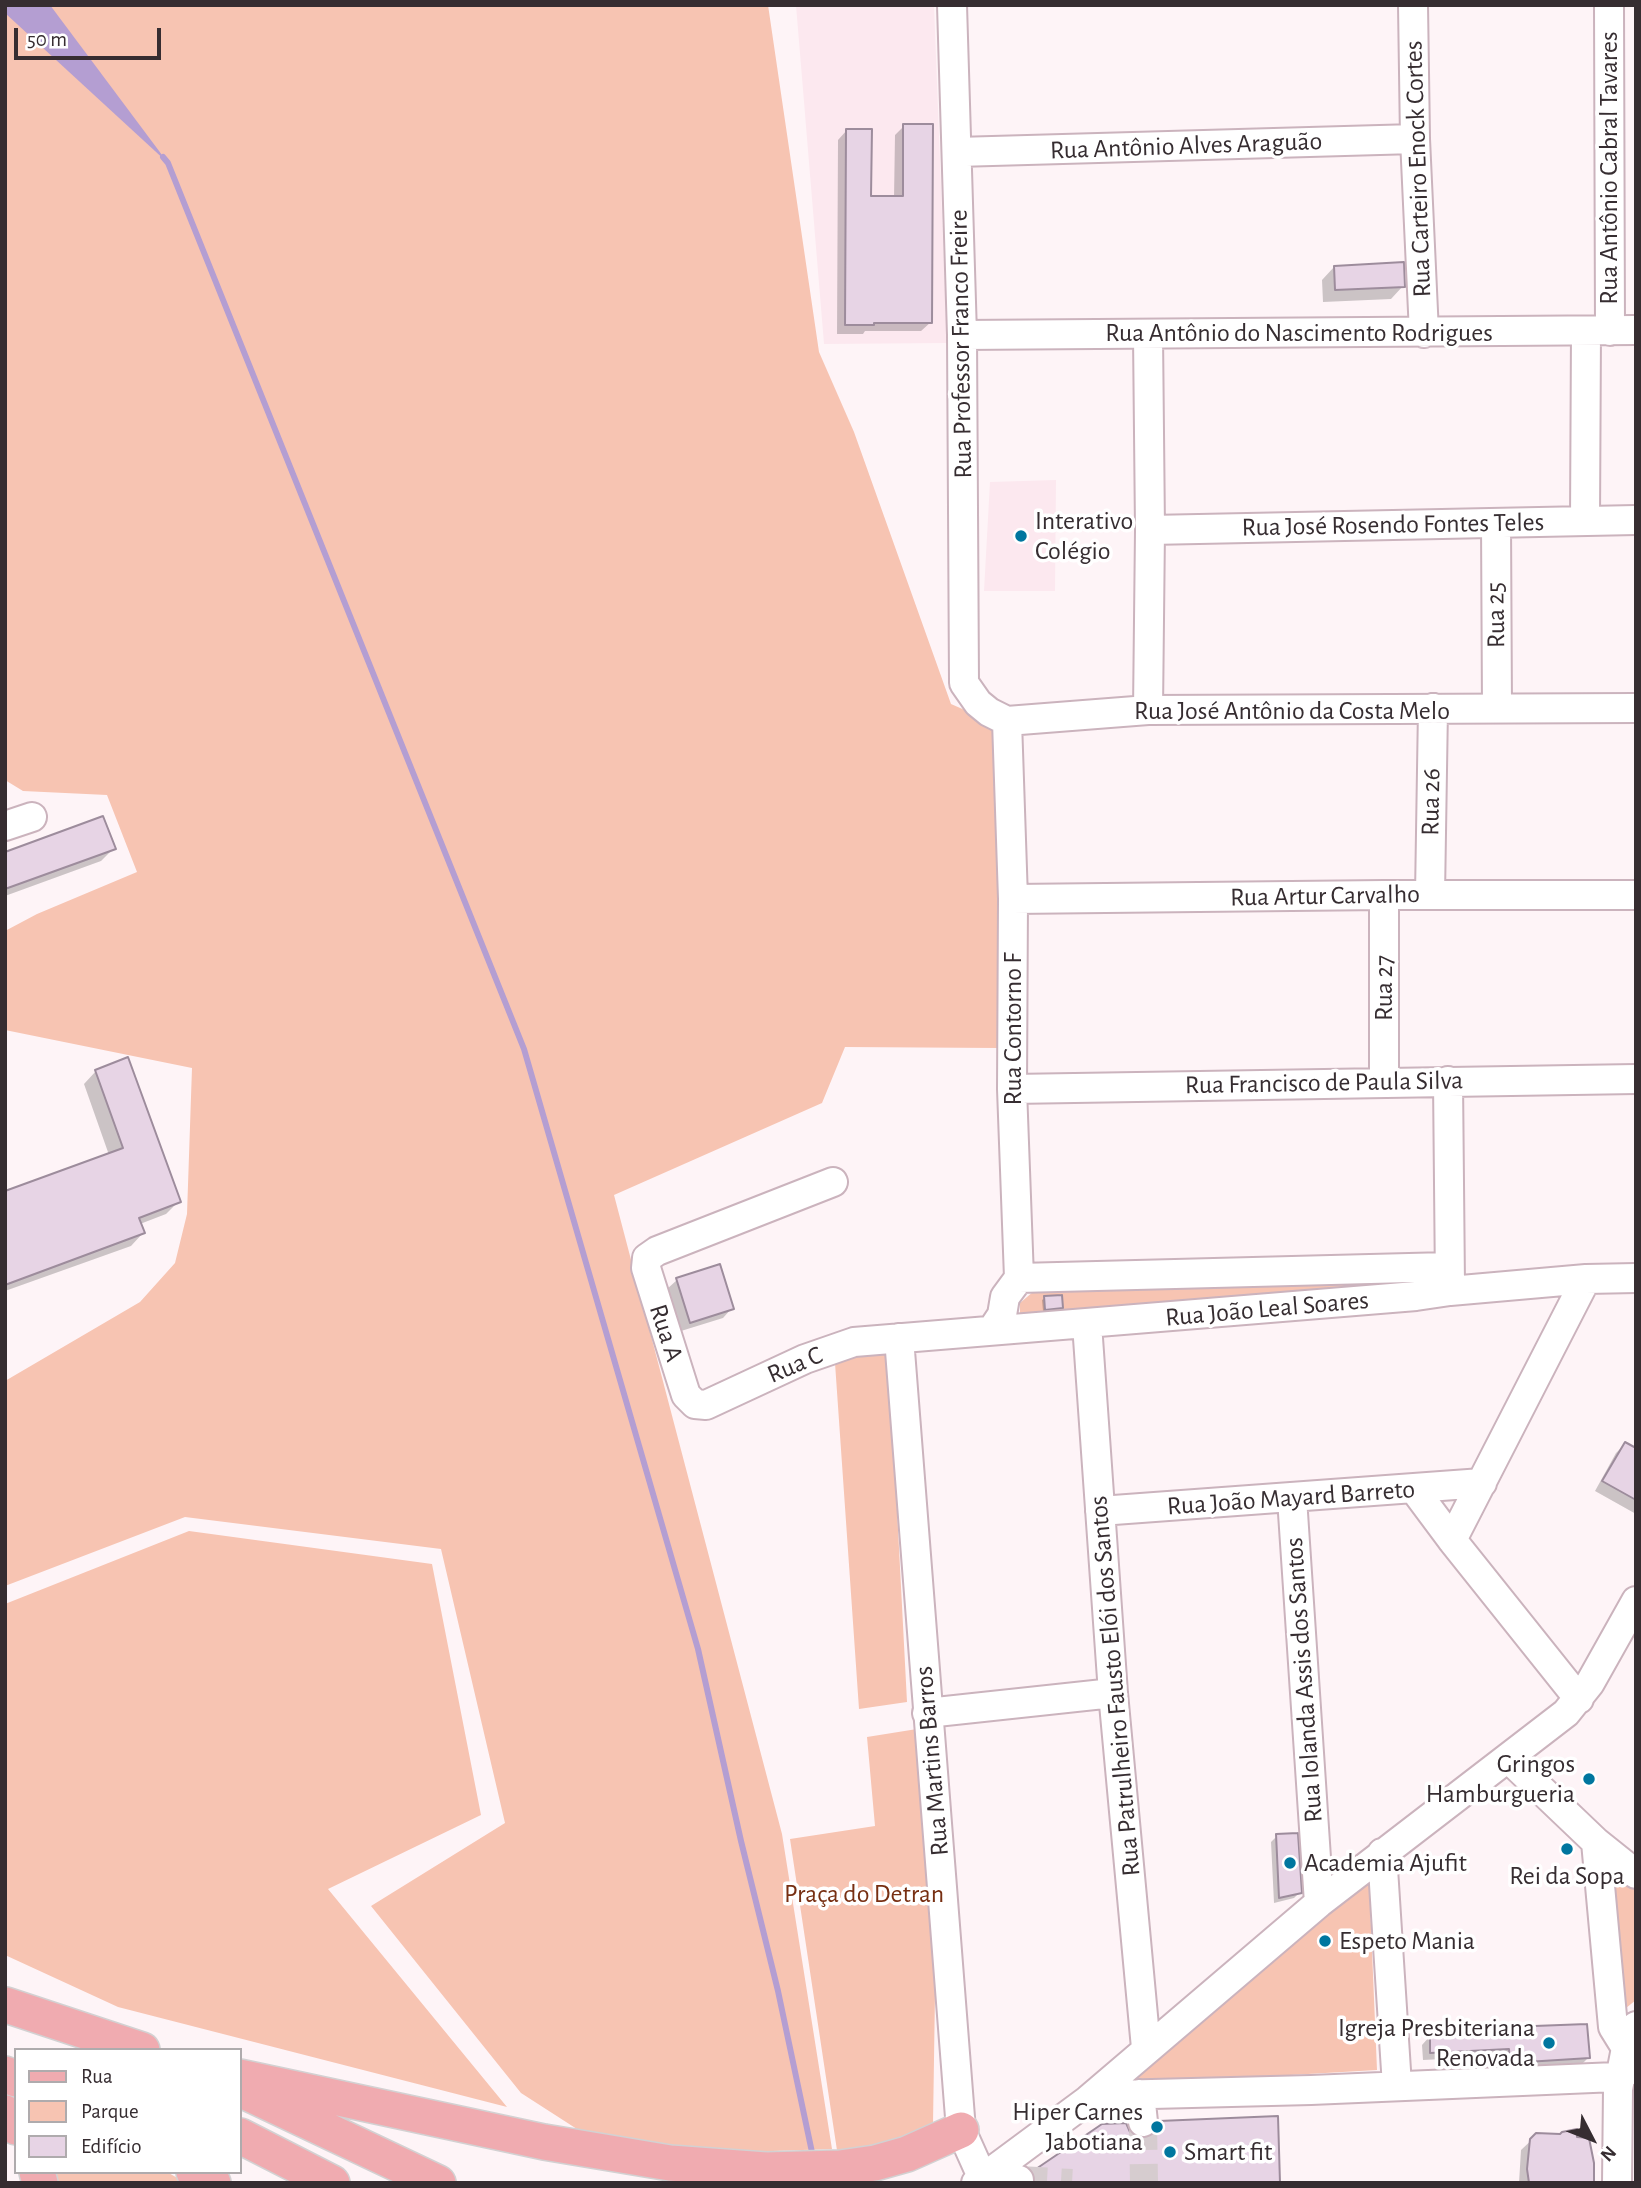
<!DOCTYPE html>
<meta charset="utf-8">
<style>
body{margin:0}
#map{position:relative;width:1641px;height:2188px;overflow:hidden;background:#fef4f7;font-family:"Alegreya Sans",sans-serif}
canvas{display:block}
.frame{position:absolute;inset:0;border:7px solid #362d31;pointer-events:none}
.legend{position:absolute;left:14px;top:2048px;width:228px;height:126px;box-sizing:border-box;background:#fff;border:2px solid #afabad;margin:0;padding:9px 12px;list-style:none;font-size:21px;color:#362d31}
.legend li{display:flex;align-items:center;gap:14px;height:35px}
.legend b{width:35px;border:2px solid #afabad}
.north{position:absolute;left:1557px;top:2104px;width:70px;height:70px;-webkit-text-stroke:5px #fff;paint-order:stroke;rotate:132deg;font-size:19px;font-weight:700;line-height:28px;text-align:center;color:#362d31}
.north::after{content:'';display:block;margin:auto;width:24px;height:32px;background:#362d31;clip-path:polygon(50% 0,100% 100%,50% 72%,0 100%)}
.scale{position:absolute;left:14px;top:28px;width:147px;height:32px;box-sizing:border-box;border:4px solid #362d31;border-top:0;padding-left:9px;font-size:21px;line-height:24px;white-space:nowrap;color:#362d31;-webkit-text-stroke:5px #fff;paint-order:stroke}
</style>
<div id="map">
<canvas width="1641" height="2188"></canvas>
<div class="frame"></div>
<ul class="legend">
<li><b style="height:9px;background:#f0abb0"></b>Rua</li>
<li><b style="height:19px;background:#f7c4b2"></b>Parque</li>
<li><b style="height:19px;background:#e7d4e5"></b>Edifício</li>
</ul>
<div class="north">N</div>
<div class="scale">50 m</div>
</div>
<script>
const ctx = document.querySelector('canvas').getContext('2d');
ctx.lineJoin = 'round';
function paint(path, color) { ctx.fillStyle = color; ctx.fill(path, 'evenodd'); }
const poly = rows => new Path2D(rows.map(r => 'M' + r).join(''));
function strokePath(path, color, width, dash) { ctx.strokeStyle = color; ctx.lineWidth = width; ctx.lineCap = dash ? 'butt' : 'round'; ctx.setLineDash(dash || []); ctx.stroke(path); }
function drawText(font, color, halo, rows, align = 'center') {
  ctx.font = font + ' "Alegreya Sans",sans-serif'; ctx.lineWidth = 7; ctx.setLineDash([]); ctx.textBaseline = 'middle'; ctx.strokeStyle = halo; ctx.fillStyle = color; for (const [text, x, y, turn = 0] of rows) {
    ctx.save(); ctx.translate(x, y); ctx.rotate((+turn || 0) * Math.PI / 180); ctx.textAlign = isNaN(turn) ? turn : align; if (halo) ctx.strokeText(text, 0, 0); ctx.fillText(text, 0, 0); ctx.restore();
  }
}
paint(poly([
 [796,5,934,5,947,343,824,344],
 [1056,480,1055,591,984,591,990,482]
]), '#fce8ef');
paint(poly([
 [5,5,768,5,819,352,854,432,951,704,999,725,998,1048,845,1047,822,1103,614,1195,782,1834,832,2149,714,2153,580,2131,521,2093,371,1906,505,1823,441,1549,185,1517,5,1586,5,1381,140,1302,175,1263,187,1214,192,1068,5,1030,5,931,37,914,137,872,107,795,23,791,5,780],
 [1435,1263,1437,1289,1020,1322,1020,1303,1041,1285],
 [862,1350,889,1356,907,1702,859,1709,835,1363],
 [189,1531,432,1564,481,1815,328,1889,507,2107,118,2007,5,1955,5,1604],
 [917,1729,935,1994,933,2124,909,2142,838,2157,790,1839,875,1826,867,1737],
 [1614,1870,1636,1886,1636,2000,1626,2008,1619,1995,1613,1948],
 [1369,1879,1377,2070,1118,2085],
 [56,2172,167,2172,186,2183,58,2183]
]), '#f7c4b2');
paint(poly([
 [5,5,50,5,168,163,5,13]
]), '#b49ed2');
paint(poly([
 [904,126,931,322,921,331,865,331,863,334,837,334,838,140,847,130,870,198,894,198,895,135],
 [1334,267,1403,286,1391,299,1323,302,1322,280],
 [114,848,101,861,5,896,5,854],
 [96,1071,179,1201,166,1214,140,1224,143,1233,131,1246,5,1291,5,1193,109,1155,84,1084],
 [677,1280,732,1308,723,1318,681,1331,667,1289],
 [1045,1298,1062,1308,1059,1310,1043,1311,1042,1300],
 [1625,1444,1636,1450,1636,1514,1595,1491,1616,1453],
 [1277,1836,1300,1892,1294,1898,1274,1903,1271,1842],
 [1509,2029,1588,2058,1580,2066,1502,2070,1502,2056,1423,2060,1422,2045,1430,2036,1505,2033],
 [1160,2123,1278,2183,1023,2183,1034,2172,1129,2133,1136,2139,1147,2139],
 [1537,2135,1576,2139,1592,2183,1519,2183,1521,2150]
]), '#0003');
strokePath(poly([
 [163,157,168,163,524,1049,698,1649,741,1841,778,1991,813,2157]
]), '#b49ed2', 6);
const building = poly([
 [903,124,933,124,932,323,874,323,874,325,845,325,846,129,872,129,871,196,903,196,903,124],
 [1404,262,1405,287,1335,290,1334,266,1404,262],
 [103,816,116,849,5,889,5,852,103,816],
 [128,1057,181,1202,139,1218,145,1233,5,1285,5,1191,123,1148,95,1070,128,1057],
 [720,1264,734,1309,690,1323,676,1278,720,1264],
 [1062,1295,1063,1308,1045,1310,1044,1296,1062,1295],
 [1625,1442,1636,1448,1636,1500,1602,1481,1625,1442],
 [1298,1833,1302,1893,1279,1898,1276,1834,1298,1833],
 [1587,2024,1590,2058,1510,2063,1509,2049,1430,2053,1430,2035,1508,2031,1508,2027,1587,2024],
 [1278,2116,1280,2183,1035,2183,1033,2171,1102,2124,1126,2123,1130,2132,1137,2137,1144,2139,1153,2135,1158,2129,1159,2121,1278,2116],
 [1577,2129,1577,2137,1589,2138,1594,2163,1594,2183,1529,2183,1527,2169,1530,2139,1536,2133,1560,2134,1562,2132,1577,2129]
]);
paint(building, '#e7d4e5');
strokePath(building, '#9d8c9c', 2);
strokePath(poly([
 [1143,2122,1144,2183],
 [1019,2180,1072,2183]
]), '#d6cccf', 28, [28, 14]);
const minor = poly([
 [952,5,962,335,964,683,978,703,989,712,1007,721,1148,710,1636,708],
 [1413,5,1415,139,1424,333],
 [1609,5,1610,331],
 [957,152,1415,139],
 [962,335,1636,330],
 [1148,335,1150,530,1148,710],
 [1585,520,1586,331],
 [1496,523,1497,708],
 [1150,530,1636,520],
 [5,826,32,817],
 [1384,895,1384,1082],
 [1430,895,1433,708],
 [1013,899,1384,895,1636,895],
 [1448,1081,1450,1285],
 [1012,1089,1636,1079],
 [833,1182,657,1251,647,1258,646,1268,686,1395,695,1404,706,1405,805,1359,854,1342,1416,1296,1450,1291,1586,1279,1636,1278],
 [1019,1278,1448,1267],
 [1087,1324,1113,1693,1146,2048],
 [992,1330,1002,1315,1005,1297,1019,1278,1012,1089,1013,899,1007,721],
 [899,1338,961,2130,983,2179,1019,2180],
 [1414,1489,1452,1540,1579,1699],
 [1292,1498,1319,1903],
 [1100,1511,1482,1483],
 [1452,1540,1586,1279],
 [927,1713,1113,1693],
 [1509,1759,1596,1842,1636,1874],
 [1596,1842,1613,2027,1626,2048],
 [1382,1853,1397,2086],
 [1140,2094,1143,2122],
 [1088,2100,1112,2095,1311,2090,1616,2077,1636,2067],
 [976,2183,1088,2100,1319,1903,1566,1713,1590,1683,1636,1601],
 [1617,2183,1618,2089,1626,2048,1636,2026]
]);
const major = poly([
 [6,2005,142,2050],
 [5,2074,16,2079],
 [240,2077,544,2142,670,2163,766,2170,840,2168,875,2163,907,2154,961,2130],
 [248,2093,438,2183],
 [5,2113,16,2127],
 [240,2136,332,2183],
 [37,2172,40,2183],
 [194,2172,213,2183]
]);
strokePath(minor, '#cbb3bd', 32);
strokePath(major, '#d3d1d2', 38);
strokePath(minor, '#fff', 28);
strokePath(major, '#f0abb0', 35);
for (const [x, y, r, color] of [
 [1021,536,7,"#00769f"],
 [1589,1779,7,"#00769f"],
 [1567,1849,7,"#00769f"],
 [1290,1863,7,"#00769f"],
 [1325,1941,7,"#00769f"],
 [1549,2043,7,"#00769f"],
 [1157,2127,7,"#00769f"],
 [1170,2152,7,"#00769f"]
]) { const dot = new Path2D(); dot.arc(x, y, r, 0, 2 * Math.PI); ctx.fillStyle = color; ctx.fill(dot); strokePath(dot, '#fff', 2.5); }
drawText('26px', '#362d31', '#fff', [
 ["Rua Antônio Alves Araguão",1186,146,-2],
 ["Rua Antônio Cabral Tavares",1609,168,-90],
 ["Rua Carteiro Enock Cortes",1418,169,-92],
 ["Rua Antônio do Nascimento Rodrigues",1299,333],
 ["Rua Professor Franco Freire",961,344,-91],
 ["Rua José Rosendo Fontes Teles",1393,525,-1],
 ["Rua 25",1496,615,-91],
 ["Rua José Antônio da Costa Melo",1292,711],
 ["Rua 26",1431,802,-89],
 ["Rua Artur Carvalho",1325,896,-1],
 ["Rua 27",1384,988,-90],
 ["Rua Contorno F",1013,1029,-90],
 ["Rua Francisco de Paula Silva",1324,1083,-1],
 ["Rua João Leal Soares",1267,1309,-5],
 ["Rua A",666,1333,72],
 ["Rua C",795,1365,-23],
 ["Rua João Mayard Barreto",1291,1498,-4],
 ["Rua Iolanda Assis dos Santos",1304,1680,-94],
 ["Rua Patrulheiro Fausto Elói dos Santos",1115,1686,-95],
 ["Rua Martins Barros",932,1761,-95]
]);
drawText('26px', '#362d31', '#fff', [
 ["Interativo",1035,521],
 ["Colégio",1035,551],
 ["Gringos",1575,1764,"right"],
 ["Hamburgueria",1575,1794,"right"],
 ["Academia Ajufit",1304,1863],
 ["Rei da Sopa",1567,1876,"center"],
 ["Espeto Mania",1339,1941],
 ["Igreja Presbiteriana",1535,2028,"right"],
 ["Renovada",1535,2058,"right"],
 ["Hiper Carnes",1143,2112,"right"],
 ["Jabotiana",1143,2142,"right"],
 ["Smart fit",1184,2152]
], 'left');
drawText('26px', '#772f12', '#fff', [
 ["Praça do Detran",864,1894]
]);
</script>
